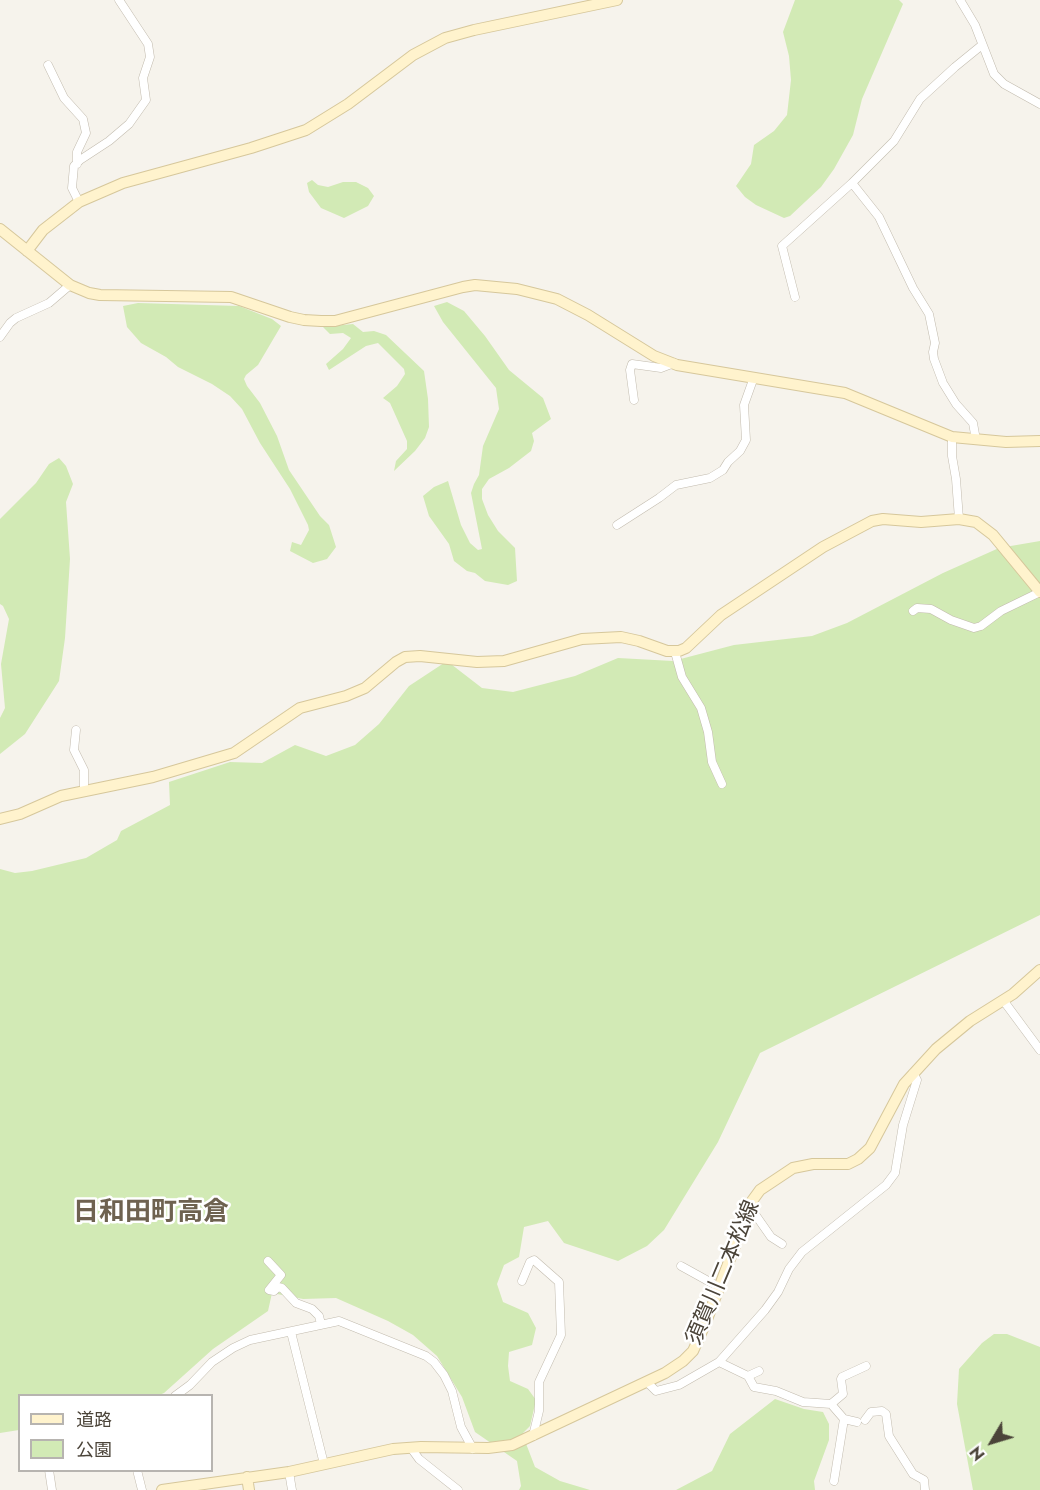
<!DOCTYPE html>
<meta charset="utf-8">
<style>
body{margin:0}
#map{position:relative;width:1040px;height:1490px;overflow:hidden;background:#f6f3ec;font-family:Jost,"Noto Sans JP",sans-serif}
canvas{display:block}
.legend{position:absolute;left:18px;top:1394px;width:195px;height:78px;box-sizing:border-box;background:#fff;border:2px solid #b7b4b0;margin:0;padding:8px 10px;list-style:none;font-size:18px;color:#4b4439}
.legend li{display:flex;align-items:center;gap:12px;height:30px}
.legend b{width:30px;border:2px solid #b7b4b0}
.north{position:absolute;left:962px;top:1412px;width:60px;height:60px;-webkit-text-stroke:4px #fff;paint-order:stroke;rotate:232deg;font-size:16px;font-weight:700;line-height:24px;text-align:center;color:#4b4439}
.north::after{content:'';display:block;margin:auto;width:21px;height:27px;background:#4b4439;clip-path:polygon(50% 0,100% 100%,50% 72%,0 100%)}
</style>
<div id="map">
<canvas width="1040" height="1490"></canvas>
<ul class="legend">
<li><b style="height:8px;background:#fff3cd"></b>道路</li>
<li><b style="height:16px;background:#d2eab5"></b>公園</li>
</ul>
<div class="north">N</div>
</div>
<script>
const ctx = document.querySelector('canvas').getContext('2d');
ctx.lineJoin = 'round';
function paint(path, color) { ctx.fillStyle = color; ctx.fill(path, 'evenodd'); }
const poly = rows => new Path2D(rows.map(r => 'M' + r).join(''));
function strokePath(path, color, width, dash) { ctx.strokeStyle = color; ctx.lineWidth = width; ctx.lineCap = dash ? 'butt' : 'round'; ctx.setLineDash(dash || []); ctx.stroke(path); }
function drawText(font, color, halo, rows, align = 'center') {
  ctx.font = font + ' Jost,"Noto Sans JP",sans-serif'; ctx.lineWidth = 5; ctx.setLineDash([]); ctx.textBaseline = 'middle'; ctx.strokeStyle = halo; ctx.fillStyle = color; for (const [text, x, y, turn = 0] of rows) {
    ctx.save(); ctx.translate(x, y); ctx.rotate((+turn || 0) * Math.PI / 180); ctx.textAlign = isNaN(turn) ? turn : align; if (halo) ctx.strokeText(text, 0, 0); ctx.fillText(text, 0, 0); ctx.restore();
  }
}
paint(poly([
 [795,0,899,0,903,4,862,99,853,135,834,169,821,187,790,216,784,218,756,205,745,197,736,186,751,164,754,145,774,131,787,115,791,80,789,56,783,32],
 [312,180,318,185,328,187,343,182,356,182,368,188,374,196,368,206,344,218,321,208,309,192,307,183],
 [447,302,464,311,485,336,509,370,543,398,551,419,532,433,534,441,531,451,509,468,489,479,482,489,482,499,488,515,498,531,515,548,517,581,508,585,485,581,475,573,467,571,454,561,449,544,429,516,423,496,434,487,448,481,461,525,470,543,478,550,482,549,471,493,474,484,479,475,483,446,499,409,496,388,443,322,434,306],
 [138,303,239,306,272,319,281,326,258,365,246,375,244,379,247,386,260,403,277,436,289,470,320,516,329,525,336,547,327,559,313,563,290,551,292,542,301,545,309,530,308,525,290,489,260,443,242,409,230,396,212,384,178,367,166,357,141,343,127,327,123,306],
 [353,324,363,332,374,331,386,335,424,371,428,399,429,427,425,438,415,451,394,471,396,461,407,449,407,441,390,403,383,398,397,386,405,374,404,369,378,343,366,346,329,370,326,364,343,349,351,338,343,333,330,334,323,327],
 [59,458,66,466,73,484,66,502,70,559,65,638,59,681,25,734,0,754,0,718,5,708,1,664,9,619,3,606,0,604,0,519,36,483,49,464],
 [1040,541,1040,915,760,1053,718,1142,664,1230,647,1246,618,1261,564,1243,548,1221,524,1227,519,1257,504,1265,497,1284,503,1302,528,1313,536,1328,532,1345,509,1352,508,1366,510,1381,528,1389,536,1400,530,1426,523,1433,525,1441,535,1467,560,1481,590,1490,519,1490,521,1486,517,1461,475,1432,462,1397,437,1356,413,1335,388,1321,336,1298,303,1299,272,1293,268,1311,213,1349,164,1393,157,1396,20,1396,19,1430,0,1433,0,869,15,873,32,871,86,858,117,840,121,831,170,805,169,782,230,762,262,763,295,745,326,756,355,745,379,724,409,686,447,661,482,688,513,692,575,676,618,658,673,661,734,645,812,636,847,623,943,573,999,548],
 [994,1334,1007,1334,1040,1347,1040,1490,973,1490,957,1404,959,1369,982,1343],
 [775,1399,804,1409,823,1412,829,1424,829,1440,814,1481,815,1490,676,1490,712,1471,730,1434]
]), '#d2eab5');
const street = poly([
 [960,0,975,25,994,74,1004,84,1040,104],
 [48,65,64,98,83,119,86,133,77,152,77,164],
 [79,202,72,188,74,166,80,160,109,141,129,124,146,100,143,78,150,57,148,44,119,0],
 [795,297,782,246,852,183],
 [0,337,10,323,16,318,49,303,70,285],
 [634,400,630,370,632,364,661,368,674,363],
 [952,437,952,456,956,479,959,519],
 [976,440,973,423,956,404,943,383,934,359,933,352,935,343,929,314,913,288,879,217,852,183,894,141,920,99,955,67,982,45],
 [617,525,659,498,676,485,710,478,723,470,728,462,740,451,746,440,744,405,754,377],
 [913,611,917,608,931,609,951,620,974,628,981,626,1001,611,1040,592],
 [675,652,682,677,701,708,708,732,712,762,722,784],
 [76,730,74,750,84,770,84,792],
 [1003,1000,1040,1050],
 [750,1207,771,1237,782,1244],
 [268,1261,281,1275,269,1290,274,1291,278,1287,282,1288,296,1303,312,1309,319,1316,321,1324],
 [681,1266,719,1287],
 [522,1281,530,1262,534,1260,559,1282,561,1335,539,1382,539,1411,533,1436],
 [291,1332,324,1464],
 [719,1362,748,1376,759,1371],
 [748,1376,754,1387,776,1391,803,1402,831,1404,843,1394,841,1379,842,1377,866,1366],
 [647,1382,656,1391,679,1385,719,1362,765,1310,778,1292,789,1269,802,1252,886,1185,895,1173,903,1125,917,1080,913,1073],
 [175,1396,190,1385,212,1362,233,1348,250,1340,339,1321,426,1356,434,1362,444,1375,452,1391,461,1427,473,1449],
 [831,1404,844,1419,834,1481],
 [844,1419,857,1422],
 [865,1420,871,1412,882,1411,886,1414,889,1436,913,1474,924,1480,925,1490],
 [411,1448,419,1459,458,1490],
 [49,1470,52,1490],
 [137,1470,142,1490],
 [289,1472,292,1490]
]);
const secondary = poly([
 [0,229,70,285,89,293,100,295,231,297,290,317,304,320,321,321,335,321,463,287,475,285,517,289,557,299,588,315,654,356,677,365,845,393,952,437,1006,442,1040,441],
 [27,251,43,230,79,202,123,183,251,148,306,130,348,104,413,55,445,38,474,30,617,0],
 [0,819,20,814,61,796,153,777,234,753,300,708,346,696,365,688,396,662,405,657,420,656,477,662,504,661,582,639,621,637,639,641,667,651,679,651,686,648,721,615,823,547,872,521,883,519,921,522,959,519,976,522,993,535,1040,592],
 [247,1477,249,1490],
 [162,1490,289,1472,393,1449,421,1447,488,1448,512,1445,665,1373,683,1361,693,1351,706,1322,752,1201,760,1190,793,1168,813,1164,848,1164,858,1159,870,1148,904,1084,936,1049,970,1021,1013,994,1040,970]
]);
strokePath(street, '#c2bbae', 9);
strokePath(secondary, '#d6c79b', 12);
strokePath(street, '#fff', 8);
strokePath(secondary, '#fff3cd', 10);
drawText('22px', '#4b4439', '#fff', [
 ["須賀川二本松線",724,1273,-67]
]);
drawText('bold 26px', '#6e6250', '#fff', [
 ["日和田町高倉",151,1214]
]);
</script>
